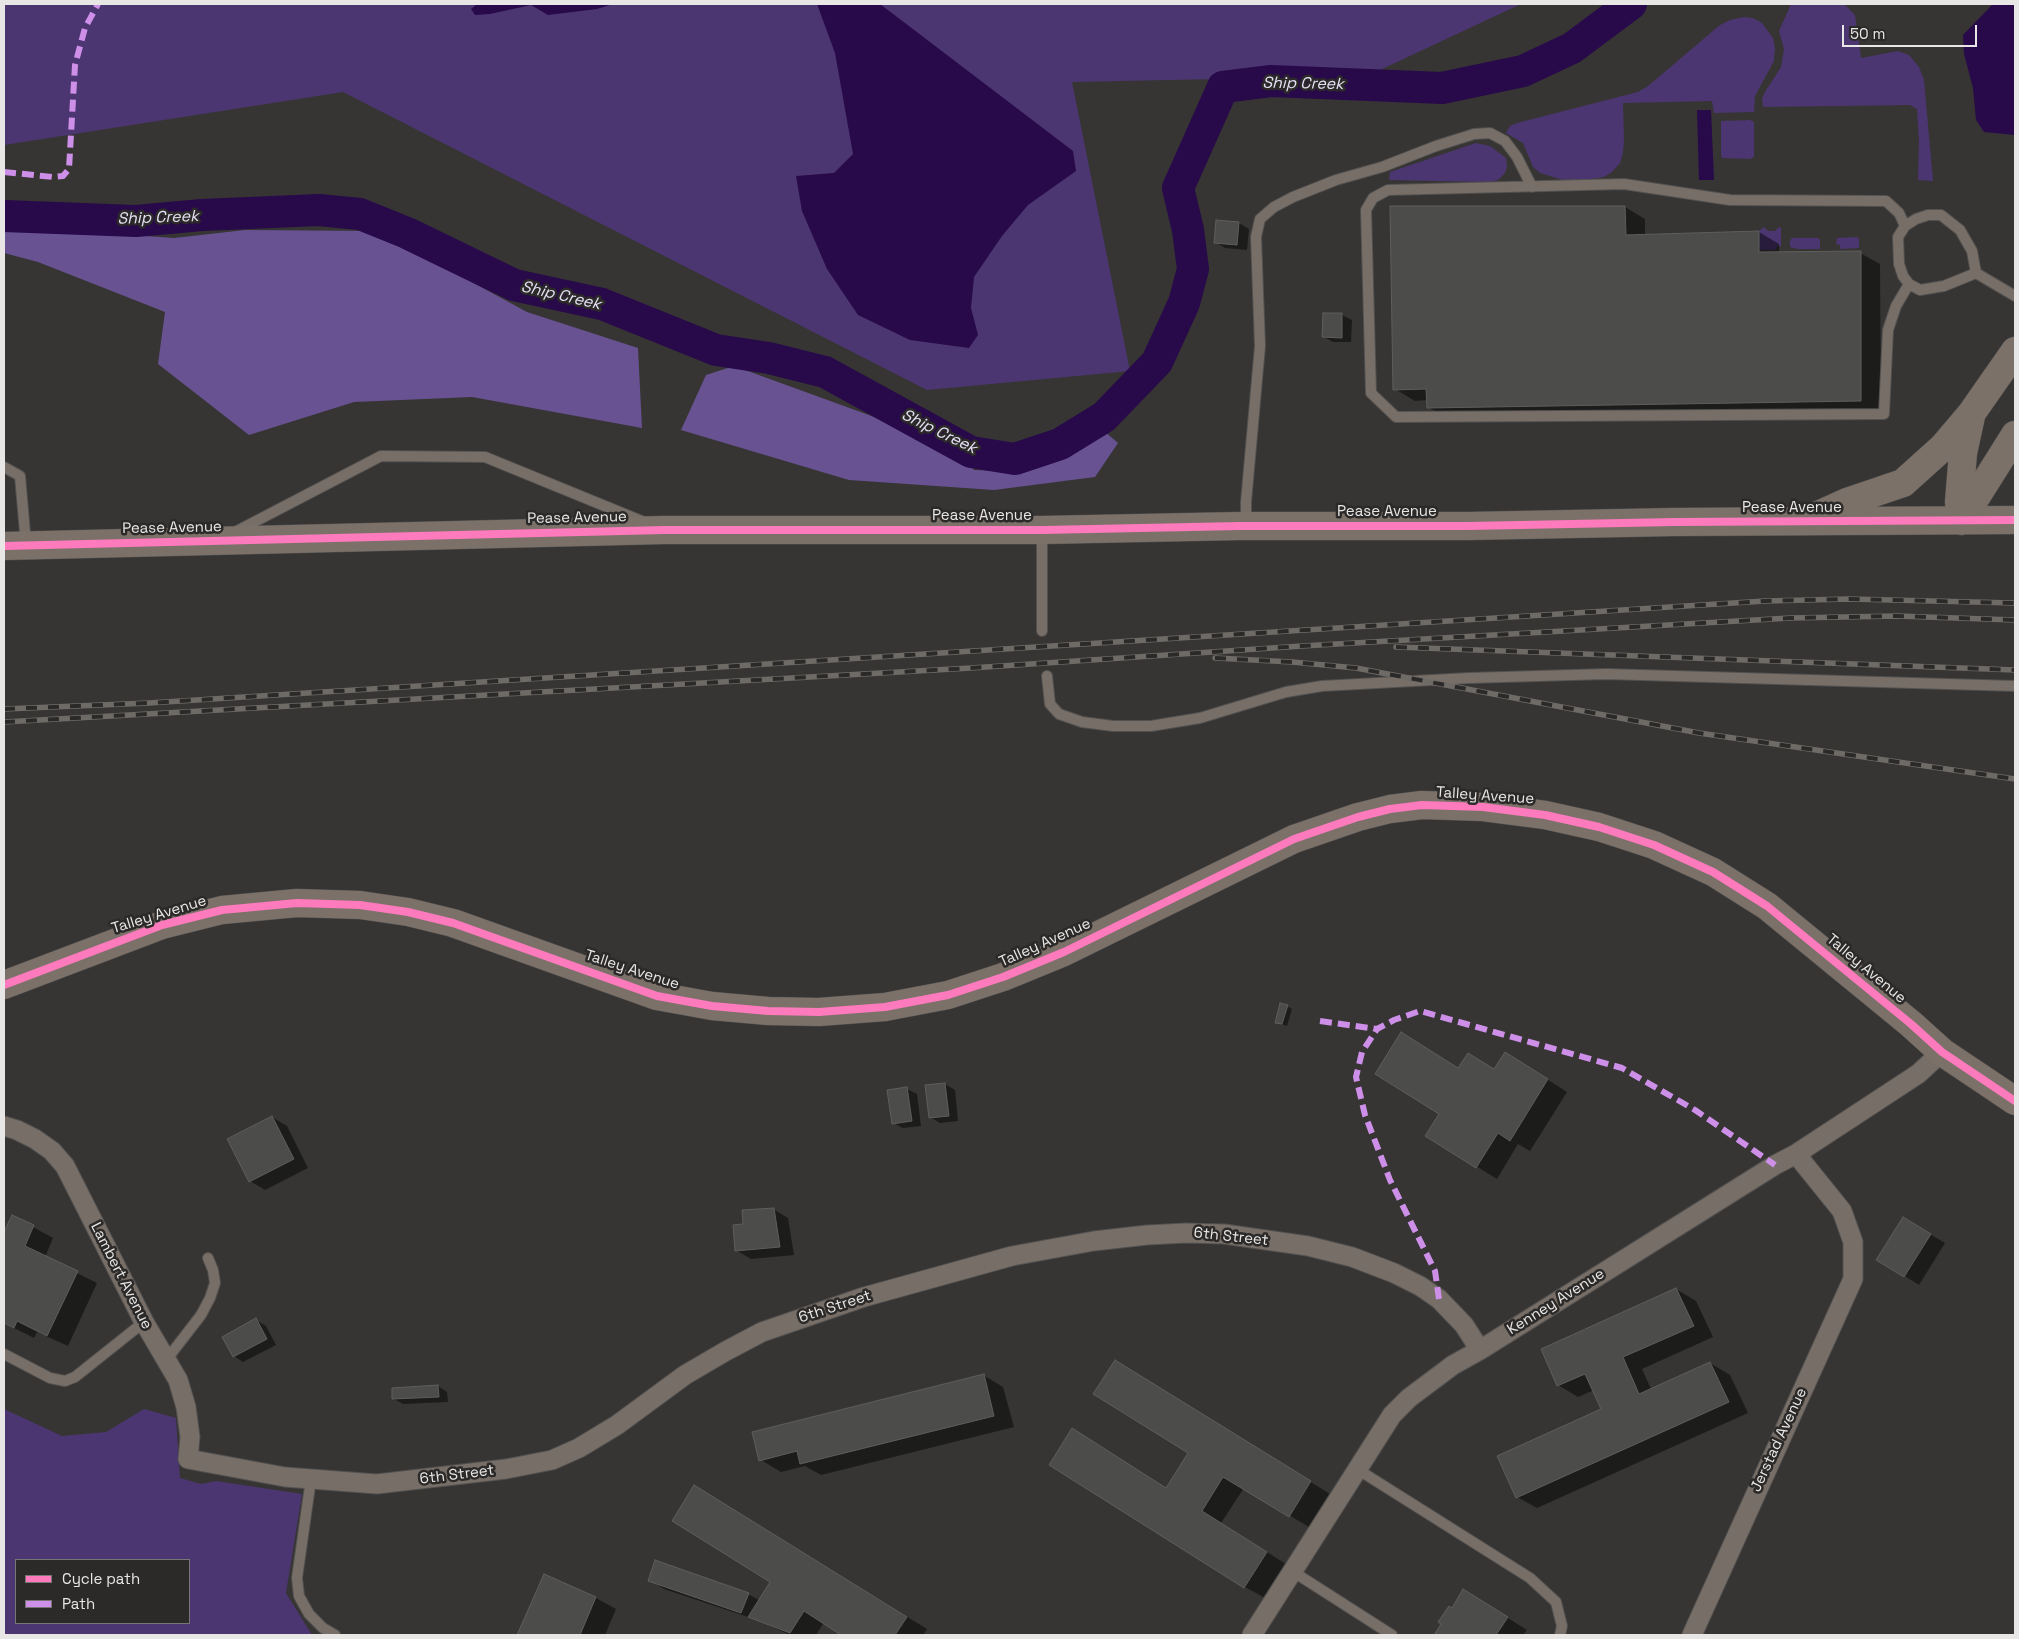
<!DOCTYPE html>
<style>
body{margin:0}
#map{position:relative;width:2019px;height:1639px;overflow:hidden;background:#363534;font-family:"Space Grotesk",sans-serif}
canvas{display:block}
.frame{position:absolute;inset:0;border:5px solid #e9e7e6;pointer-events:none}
.legend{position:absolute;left:15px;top:1559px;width:175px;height:65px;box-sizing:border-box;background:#2c2a29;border:1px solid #787675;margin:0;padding:6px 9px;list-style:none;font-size:15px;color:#e9e7e6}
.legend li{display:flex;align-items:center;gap:10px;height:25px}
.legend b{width:25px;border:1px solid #787675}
.scale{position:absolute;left:1842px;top:25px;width:135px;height:22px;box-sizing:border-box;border:2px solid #e9e7e6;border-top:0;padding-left:6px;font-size:15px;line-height:18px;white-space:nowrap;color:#e9e7e6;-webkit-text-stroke:4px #2c2a29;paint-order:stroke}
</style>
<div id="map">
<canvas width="2019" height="1639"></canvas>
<div class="frame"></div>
<ul class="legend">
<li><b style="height:6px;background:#fd7abc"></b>Cycle path</li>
<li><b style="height:6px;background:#ce8fe9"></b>Path</li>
</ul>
<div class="scale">50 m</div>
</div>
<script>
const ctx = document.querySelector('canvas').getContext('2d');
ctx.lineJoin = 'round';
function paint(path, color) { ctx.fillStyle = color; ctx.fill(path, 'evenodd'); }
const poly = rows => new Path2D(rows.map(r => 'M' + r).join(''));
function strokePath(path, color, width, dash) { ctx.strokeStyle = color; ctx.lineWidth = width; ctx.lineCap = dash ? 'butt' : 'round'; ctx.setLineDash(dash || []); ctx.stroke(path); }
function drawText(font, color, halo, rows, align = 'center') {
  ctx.font = font + ' "Space Grotesk",sans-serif'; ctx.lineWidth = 5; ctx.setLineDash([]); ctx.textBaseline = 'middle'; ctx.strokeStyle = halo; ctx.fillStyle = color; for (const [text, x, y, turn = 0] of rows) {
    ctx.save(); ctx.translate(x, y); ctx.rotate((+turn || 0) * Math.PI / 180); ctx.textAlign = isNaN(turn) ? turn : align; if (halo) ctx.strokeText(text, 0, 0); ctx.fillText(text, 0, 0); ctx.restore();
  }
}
paint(poly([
 [4,4,1521,4,1367,76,1072,82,1130,371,927,390,343,92,4,145],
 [1791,4,1844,4,1855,15,1861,58,1898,51,1909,55,1919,67,1924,80,1933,181,1918,180,1919,141,1917,109,1910,105,1763,107,1762,99,1765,92,1781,67,1784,49,1779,31],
 [1744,17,1753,18,1762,23,1773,38,1775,48,1774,61,1755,96,1754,112,1714,113,1712,101,1623,103,1624,139,1623,153,1620,163,1612,172,1604,177,1585,180,1563,180,1540,173,1533,167,1523,143,1506,133,1510,126,1517,123,1638,92,1648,86,1720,25,1730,20],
 [1750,120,1754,122,1754,157,1750,159,1722,158,1721,155,1721,121],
 [1476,143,1490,146,1506,158,1507,167,1505,173,1498,180,1490,182,1389,180,1390,172],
 [1764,227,1768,231,1775,231,1779,227,1781,228,1781,246,1777,246,1776,250,1759,250,1759,231],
 [1857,237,1859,239,1859,248,1840,249,1840,245,1836,244,1837,238],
 [1792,238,1818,238,1820,240,1820,249,1798,249,1790,247,1790,241],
 [4,1409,62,1436,106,1432,144,1409,176,1418,180,1478,201,1484,216,1481,302,1494,286,1593,312,1635,4,1635],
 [16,1560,189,1560,189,1623,16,1623]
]), '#4c3671');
paint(poly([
 [4,226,174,238,245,230,378,231,527,312,638,348,642,428,472,397,354,402,249,435,158,364,165,312,38,262,4,253],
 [734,366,888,422,961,453,974,470,1008,471,1063,459,1104,431,1118,443,1095,477,994,490,849,480,681,430,706,375]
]), '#685292');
paint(poly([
 [477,4,613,4,597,9,548,15,531,5,490,14,475,15,471,9],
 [817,4,880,4,1073,151,1076,171,1028,205,1002,236,974,277,971,308,978,335,969,348,910,340,858,315,827,269,802,211,796,176,834,173,853,154,835,53],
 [1993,4,2015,4,2015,135,1984,132,1976,120,1973,88,1964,54,1963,35],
 [1697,110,1711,110,1714,180,1699,180]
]), '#28094a');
paint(poly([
 [1625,207,1645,219,1645,235,1759,232,1779,244,1779,253,1860,253,1880,264,1881,412,1448,419,1428,407,1427,400,1415,401,1395,389],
 [1218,221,1239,223,1249,229,1247,250,1225,248,1215,242],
 [1342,315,1352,320,1351,342,1333,342,1324,337],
 [1287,1006,1292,1009,1287,1026,1277,1022],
 [1525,1065,1567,1092,1530,1151,1518,1144,1497,1179,1427,1136,1441,1113,1459,1069,1495,1070],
 [945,1084,955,1090,958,1121,940,1123,930,1117],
 [907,1089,917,1094,921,1126,903,1128,893,1123],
 [272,1117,287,1126,308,1168,265,1190,250,1181],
 [773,1209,788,1218,794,1255,751,1259,736,1250,744,1225],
 [13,1216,53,1238,45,1257,97,1283,68,1346,37,1332,34,1338,4,1323,4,1235],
 [1918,1227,1945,1243,1919,1285,1878,1259],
 [1676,1289,1696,1301,1713,1337,1642,1369,1651,1389,1710,1363,1730,1375,1748,1413,1537,1508,1517,1497,1602,1410,1594,1390,1578,1397,1558,1385,1542,1350],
 [256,1320,266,1326,276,1345,243,1362,234,1356],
 [1135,1373,1330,1494,1309,1527,1244,1488,1221,1523,1286,1564,1265,1598,1245,1587,1167,1489,1190,1453],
 [983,1375,1003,1387,1014,1427,821,1475,805,1466,781,1472,761,1460],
 [438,1386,447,1392,448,1402,403,1404,394,1399],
 [714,1498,927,1629,923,1635,844,1635,824,1622,816,1635,790,1635,757,1620,664,1589,650,1580,748,1594,759,1600,771,1581],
 [544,1575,596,1598,616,1609,605,1635,518,1635],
 [1484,1603,1527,1630,1523,1635,1436,1635,1452,1609]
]), '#0007');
strokePath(poly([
 [4,216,136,221,202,215,319,210,360,214,407,233,514,285,602,304,716,350,769,358,825,372,971,452,1015,459,1060,444,1104,417,1157,362,1184,303,1193,269,1188,230,1178,188,1223,87,1271,81,1442,88,1523,71,1572,48,1631,4]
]), '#28094a', 32);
const building = poly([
 [1390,206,1625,206,1626,235,1759,231,1759,252,1861,251,1861,401,1427,408,1426,389,1393,390,1390,206],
 [1216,220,1239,222,1237,245,1214,243,1216,220],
 [1323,313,1342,313,1342,338,1322,337,1323,313],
 [1280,1003,1288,1005,1282,1024,1275,1023,1280,1003],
 [1401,1032,1458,1068,1468,1053,1494,1069,1505,1052,1548,1079,1510,1141,1498,1133,1476,1168,1425,1136,1439,1114,1375,1074,1401,1032],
 [945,1083,949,1116,929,1118,925,1085,945,1083],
 [907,1087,912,1121,892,1124,887,1090,907,1087],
 [272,1116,294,1159,249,1182,227,1139,272,1116],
 [774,1208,780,1247,735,1251,733,1225,743,1224,742,1210,774,1208],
 [12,1215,34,1225,25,1246,78,1271,47,1336,17,1321,14,1328,4,1323,4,1232,12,1215],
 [1903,1217,1931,1234,1904,1277,1876,1260,1903,1217],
 [1676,1288,1694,1326,1623,1357,1639,1394,1710,1362,1729,1402,1516,1498,1497,1456,1601,1409,1585,1374,1557,1386,1541,1349,1676,1288],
 [256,1318,267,1339,233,1357,222,1337,256,1318],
 [1115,1360,1311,1481,1289,1517,1223,1477,1202,1511,1267,1552,1244,1588,1049,1465,1072,1428,1166,1488,1188,1453,1093,1394,1115,1360],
 [984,1374,994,1416,800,1464,797,1451,759,1461,752,1432,984,1374],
 [438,1385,439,1397,392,1399,392,1388,438,1385],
 [694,1485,907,1617,895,1635,841,1635,804,1611,790,1633,748,1617,770,1582,672,1521,694,1485],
 [655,1560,749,1593,741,1613,648,1581,655,1560],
 [544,1574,596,1597,580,1635,517,1635,544,1574],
 [1463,1589,1508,1617,1496,1635,1434,1635,1441,1624,1438,1622,1449,1606,1452,1608,1463,1589]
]);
paint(building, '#4c4c4b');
strokePath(building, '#5f5e5d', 1);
const lane = poly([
 [1928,215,1941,215,1960,230,1972,251,1976,273,1944,286,1920,290,1909,284,1903,276,1899,264,1898,237,1905,226,1916,219,1928,215],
 [1905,226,1899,213,1886,201,1730,200,1624,184,1388,190,1373,198,1366,210,1371,393,1396,417,1884,414,1888,330,1896,306,1909,284],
 [1976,273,2015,296],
 [4,467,20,476,26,544],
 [1246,524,1246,502,1260,346,1256,237,1260,219,1274,207,1293,197,1336,180,1382,167,1436,146,1474,134,1490,133,1505,141,1517,157,1532,187],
 [1042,531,1042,631],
 [235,532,381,456,485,457,644,522],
 [1047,676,1050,704,1059,714,1082,722,1113,726,1151,726,1200,718,1286,692,1322,686,1469,678,1606,674,2015,686],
 [4,1354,50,1378,65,1381,75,1377,144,1322],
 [167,1359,201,1315,210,1298,215,1283,213,1270,208,1258],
 [1357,1469,1530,1578,1556,1602,1562,1626,1560,1635],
 [311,1479,297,1578,299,1596,309,1614,323,1628,335,1635],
 [1292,1571,1392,1635]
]);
const street = poly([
 [4,1126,17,1130,35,1139,52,1151,65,1166,144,1322,178,1380,186,1407,190,1437,188,1459,285,1477,377,1484,506,1469,552,1460,579,1448,617,1425,685,1375,726,1351,762,1332,864,1297,1012,1256,1094,1241,1147,1235,1186,1233,1224,1234,1308,1246,1352,1257,1394,1273,1420,1286,1439,1299,1464,1325,1480,1350],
 [1252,1635,1392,1415,1409,1398,1453,1365,1480,1350,1775,1165,1796,1154,1918,1074,1942,1052],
 [1692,1635,1853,1279,1853,1242,1842,1211,1796,1154]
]);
const secondary = poly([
 [1814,517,1847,502,1903,483,1943,447,1971,414,2015,351],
 [1961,521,1959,502,1963,453,1971,416],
 [1961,521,2015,435],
 [4,546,664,530,1042,530,1240,526,1468,526,1674,522,2015,520],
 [4,985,162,925,222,910,297,903,360,905,408,912,453,923,657,996,712,1006,768,1011,819,1012,885,1007,948,995,1003,977,1064,952,1294,839,1358,817,1390,809,1422,805,1483,807,1545,815,1599,827,1654,845,1713,872,1767,906,1911,1024,1942,1052,2015,1101]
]);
strokePath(lane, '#535150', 12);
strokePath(street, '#535150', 21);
strokePath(secondary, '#535150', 29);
strokePath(lane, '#776f67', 10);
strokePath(street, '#776f67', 19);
strokePath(secondary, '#7b7169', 28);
const rail = poly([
 [1396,647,2015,670],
 [1215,658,1292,662,1356,668,1699,733,2015,779],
 [4,709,149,703,1765,601,1849,599,2015,603],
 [4,722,971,668,1302,646,1790,618,1897,616,2015,620]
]);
strokePath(rail, '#6e6b67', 5.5);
strokePath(rail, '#2c2a29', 4, [11]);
strokePath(poly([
 [4,172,53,177,63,176,69,169,75,65,85,28,98,4],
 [1320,1021,1377,1029],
 [1439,1299,1435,1271,1390,1180,1365,1115,1356,1077,1362,1052,1377,1029,1394,1020,1420,1011,1622,1068,1695,1110,1775,1165]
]), '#ce8fe9', 6, [12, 6]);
strokePath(poly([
 [4,546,664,530,1042,530,1240,526,1468,526,1674,522,2015,520],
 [4,985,162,925,222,910,297,903,360,905,408,912,453,923,657,996,712,1006,768,1011,819,1012,885,1007,948,995,1003,977,1064,952,1294,839,1358,817,1390,809,1422,805,1483,807,1545,815,1599,827,1654,845,1713,872,1767,906,1911,1024,1942,1052,2015,1101]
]), '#fd7abc', 8);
drawText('15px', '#e9e7e6', '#2c2a29', [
 ["Pease Avenue",1792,508],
 ["Pease Avenue",1387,512],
 ["Pease Avenue",982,516],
 ["Pease Avenue",577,518,-1],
 ["Pease Avenue",172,528,-1],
 ["Talley Avenue",1485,796,4],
 ["Talley Avenue",159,915,-17],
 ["Talley Avenue",1045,943,-24],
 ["Talley Avenue",1866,969,40],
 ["Talley Avenue",632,970,18],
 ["6th Street",1231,1237,6],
 ["Lambert Avenue",121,1276,63],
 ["Kenney Avenue",1556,1302,-32],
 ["6th Street",835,1307,-18],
 ["Jerstad Avenue",1779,1440,-65],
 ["6th Street",457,1475,-7]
]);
drawText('italic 16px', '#e5e0f5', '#2c2a29', [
 ["Ship Creek",1303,84,1],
 ["Ship Creek",158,218,-2],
 ["Ship Creek",561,296,13],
 ["Ship Creek",939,432,26]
]);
</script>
